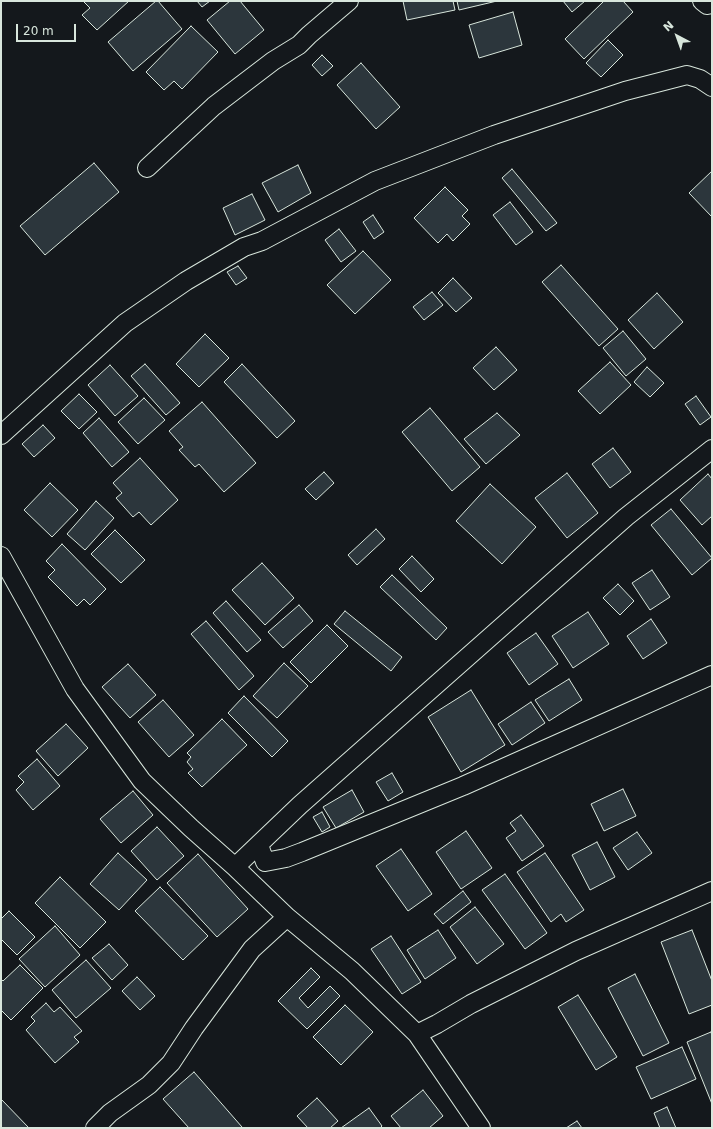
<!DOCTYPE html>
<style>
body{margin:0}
#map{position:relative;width:713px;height:1129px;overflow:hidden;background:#14181c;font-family:"DejaVu Sans",sans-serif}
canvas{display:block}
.frame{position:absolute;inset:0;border:2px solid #d8e6dc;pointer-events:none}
.north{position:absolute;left:657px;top:16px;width:40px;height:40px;-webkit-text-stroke:3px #14181c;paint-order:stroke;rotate:319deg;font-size:11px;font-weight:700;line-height:16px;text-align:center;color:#d8e6dc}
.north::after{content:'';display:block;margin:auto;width:14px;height:18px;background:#d8e6dc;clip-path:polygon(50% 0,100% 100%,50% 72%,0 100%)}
.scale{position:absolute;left:16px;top:24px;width:60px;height:18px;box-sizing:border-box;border:2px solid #d8e6dc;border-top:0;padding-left:5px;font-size:12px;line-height:14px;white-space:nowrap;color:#d8e6dc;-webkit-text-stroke:3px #14181c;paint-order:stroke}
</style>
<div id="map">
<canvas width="713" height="1129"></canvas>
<div class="frame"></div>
<div class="north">N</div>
<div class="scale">20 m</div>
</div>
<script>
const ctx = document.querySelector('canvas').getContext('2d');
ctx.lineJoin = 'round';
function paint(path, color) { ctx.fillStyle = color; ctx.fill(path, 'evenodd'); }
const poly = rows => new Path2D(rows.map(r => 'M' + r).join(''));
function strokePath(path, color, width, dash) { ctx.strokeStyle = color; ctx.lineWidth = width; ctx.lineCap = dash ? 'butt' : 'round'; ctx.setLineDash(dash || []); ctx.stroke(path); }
const building = poly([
 [83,1,129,1,97,30,82,15,90,8,83,1],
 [156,1,158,1,182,29,133,71,108,42,156,1],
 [197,1,210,1,202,7,197,1],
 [230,1,240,1,264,30,235,54,207,20,230,1],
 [403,1,453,1,455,10,407,20,403,1],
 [457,1,497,1,459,10,457,1],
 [563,1,585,1,572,12,563,1],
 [604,1,623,1,633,12,584,59,565,39,604,1],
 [513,12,522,45,479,58,469,25,513,12],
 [191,26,218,52,182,89,174,81,164,90,146,72,191,26],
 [608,40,623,55,601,77,586,63,608,40],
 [322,55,333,66,322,76,312,65,322,55],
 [361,63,400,107,376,129,337,85,361,63],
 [94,163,119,192,45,255,20,226,94,163],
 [298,165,311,193,278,212,262,183,298,165],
 [512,169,557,223,546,231,502,178,512,169],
 [712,171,712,217,689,193,712,171],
 [445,187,468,210,462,216,470,224,453,241,447,234,438,243,414,218,445,187],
 [252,194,265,220,235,235,223,208,252,194],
 [510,202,533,232,516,245,493,215,510,202],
 [373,215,384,232,374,239,363,222,373,215],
 [339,229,356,251,341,262,325,240,339,229],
 [363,251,391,280,355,314,327,285,363,251],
 [561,265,618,329,599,346,542,282,561,265],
 [238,266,247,278,236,285,227,272,238,266],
 [453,278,472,298,456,312,438,293,453,278],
 [432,292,443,305,424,320,413,307,432,292],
 [657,293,683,322,654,349,628,320,657,293],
 [623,331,646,359,626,376,603,348,623,331],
 [205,334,229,358,199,387,176,364,205,334],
 [496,347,517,370,494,390,473,368,496,347],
 [610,362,631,385,600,414,578,391,610,362],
 [145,364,180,403,166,415,131,376,145,364],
 [242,364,295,421,277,438,224,382,242,364],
 [110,365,138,396,115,416,88,385,110,365],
 [647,367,664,383,650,397,634,382,647,367],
 [79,394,97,412,79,429,61,411,79,394],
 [696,396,711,417,700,425,685,404,696,396],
 [144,398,165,420,138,444,118,422,144,398],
 [202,402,256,463,224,492,199,464,195,467,179,450,183,447,169,431,202,402],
 [430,408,480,467,452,491,402,432,430,408],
 [497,413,520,435,486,464,464,439,497,413],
 [99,418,129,452,112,467,83,433,99,418],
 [43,425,55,438,34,457,22,444,43,425],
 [613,448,631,472,610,488,592,464,613,448],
 [140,458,178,500,151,525,139,512,133,517,116,498,122,493,113,483,140,458],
 [324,472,334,483,316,500,305,489,324,472],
 [567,473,598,513,567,538,535,498,567,473],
 [708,474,712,479,712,516,702,525,680,500,708,474],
 [50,483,78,510,52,537,24,510,50,483],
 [490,484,536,527,502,564,456,521,490,484],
 [96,501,114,518,85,550,67,534,96,501],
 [671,509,712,558,692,575,651,525,671,509],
 [376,529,385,539,357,565,348,555,376,529],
 [115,530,145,560,121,583,91,554,115,530],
 [62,544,106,589,90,605,84,599,77,606,48,577,55,570,46,561,62,544],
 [412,556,434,579,421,592,399,569,412,556],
 [262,563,294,598,265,625,232,590,262,563],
 [652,570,670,597,650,610,632,583,652,570],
 [392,575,447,628,436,640,380,587,392,575],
 [618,584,634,601,620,615,603,598,618,584],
 [226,601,261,640,247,652,213,613,226,601],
 [299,605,313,621,283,648,268,632,299,605],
 [345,611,402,657,391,671,334,624,345,611],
 [588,612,609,644,573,668,552,636,588,612],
 [651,619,667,643,643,659,627,636,651,619],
 [206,621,254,676,239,690,191,634,206,621],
 [327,625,348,646,311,683,290,662,327,625],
 [536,633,558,664,529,685,507,653,536,633],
 [284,663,308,686,277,718,253,696,284,663],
 [128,664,156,695,130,718,102,687,128,664],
 [569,679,582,700,549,721,535,700,569,679],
 [471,690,505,745,461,772,428,717,471,690],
 [244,696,288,741,272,757,228,713,244,696],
 [163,700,194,735,169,757,138,722,163,700],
 [531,702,545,723,512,745,498,724,531,702],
 [222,719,247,745,202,787,188,773,193,769,187,762,191,757,187,753,222,719],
 [66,724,88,748,58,776,36,751,66,724],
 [37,759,60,786,33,810,16,790,24,782,18,776,37,759],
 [392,773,403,792,388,801,376,782,392,773],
 [623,789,636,816,604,831,591,804,623,789],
 [352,790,364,812,336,828,323,807,352,790],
 [133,791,153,815,121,843,100,819,133,791],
 [322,812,330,827,322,832,313,817,322,812],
 [521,815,544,846,522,861,506,838,516,831,510,823,521,815],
 [157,827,184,856,157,880,131,851,157,827],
 [466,831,492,868,461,889,436,852,466,831],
 [637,832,652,853,628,870,613,848,637,832],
 [597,842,615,877,590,890,572,855,597,842],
 [401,849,432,894,408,911,376,866,401,849],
 [118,853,147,880,119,910,90,884,118,853],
 [545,853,584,910,566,922,561,914,551,922,517,872,545,853],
 [198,854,248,909,217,937,167,883,198,854],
 [505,874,547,933,525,949,482,890,505,874],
 [60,877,106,922,80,948,35,903,60,877],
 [160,887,208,936,183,960,135,911,160,887],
 [463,891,471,902,443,924,434,914,463,891],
 [475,907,504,944,477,964,450,927,475,907],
 [9,911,35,937,17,955,1,939,1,919,9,911],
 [55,926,80,955,45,987,19,959,55,926],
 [438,930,456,958,425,979,407,950,438,930],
 [692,930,712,981,712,1005,689,1014,661,942,692,930],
 [391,936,421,982,402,994,371,949,391,936],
 [109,944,128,965,112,980,92,958,109,944],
 [86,960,111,988,76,1018,52,990,86,960],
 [20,965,43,988,11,1020,1,1010,1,979,3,981,20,965],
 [311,968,320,977,299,998,308,1008,330,986,340,996,307,1029,278,1001,311,968],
 [635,974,669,1043,643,1056,608,988,635,974],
 [137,977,155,996,140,1010,122,991,137,977],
 [578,995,617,1057,596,1070,558,1007,578,995],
 [46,1003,54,1012,60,1007,82,1031,74,1037,79,1042,55,1063,26,1030,35,1021,31,1017,46,1003],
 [345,1005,373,1032,341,1065,313,1037,345,1005],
 [711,1032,712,1036,712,1104,687,1042,711,1032],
 [682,1047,696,1079,651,1099,636,1067,682,1047],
 [194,1072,242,1127,241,1128,189,1128,163,1099,194,1072],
 [423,1090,443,1116,429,1128,401,1128,391,1116,423,1090],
 [317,1098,338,1121,330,1128,308,1128,297,1116,317,1098],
 [1,1099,29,1128,1,1128,1,1099],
 [667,1107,676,1128,660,1128,654,1113,667,1107],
 [369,1108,382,1126,380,1128,341,1128,369,1108],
 [577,1121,582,1128,566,1128,577,1121]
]);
paint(building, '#2c363c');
strokePath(building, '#d8e6dc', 1);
const minor = poly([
 [702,1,707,5,712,4],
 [147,168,214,106,273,61,299,45,309,35,349,1],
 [1,435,125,323,186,281,244,247,262,241,375,181,494,135,625,91,687,75,700,79,712,87],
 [1,556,75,689,142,781,191,828,235,867,287,917,352,971,417,1034,481,1128],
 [259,845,265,862,286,858,302,852,463,786,712,675],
 [235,867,300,805,626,517,712,449],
 [417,1034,437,1024,471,1004,576,951,712,891],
 [95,1128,110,1113,149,1085,171,1063,194,1028,252,949,287,917]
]);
strokePath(minor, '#d8e6dc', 20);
strokePath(minor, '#14181c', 18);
</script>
